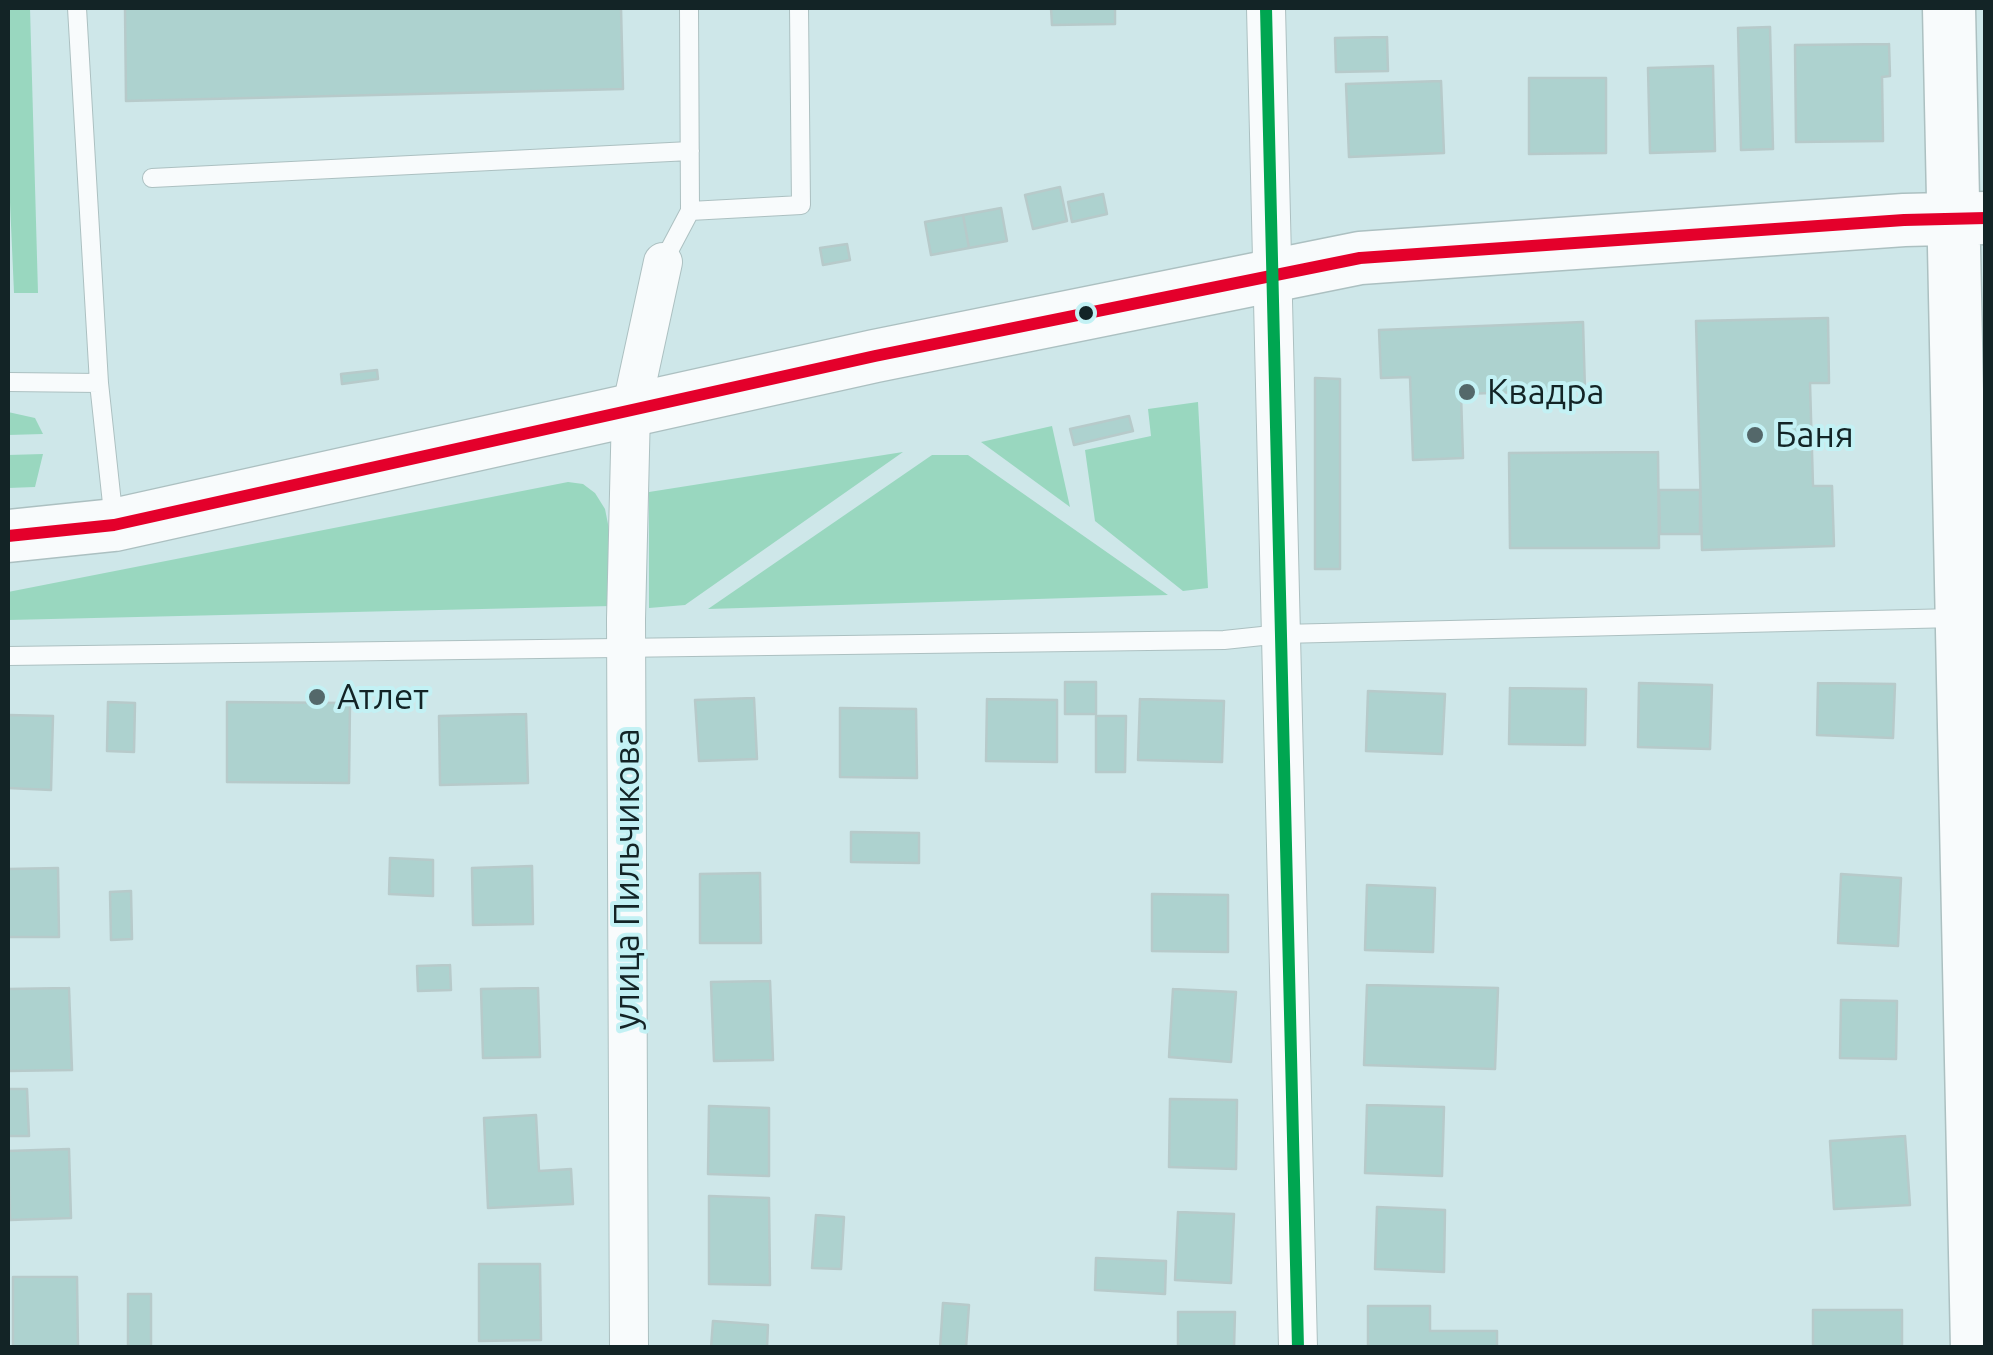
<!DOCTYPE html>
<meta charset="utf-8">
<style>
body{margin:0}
#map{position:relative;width:1993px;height:1355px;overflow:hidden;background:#cee7e9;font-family:Ubuntu,sans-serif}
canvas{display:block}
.frame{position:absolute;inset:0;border:10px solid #132426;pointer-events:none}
</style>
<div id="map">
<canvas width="1993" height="1355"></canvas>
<div class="frame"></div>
</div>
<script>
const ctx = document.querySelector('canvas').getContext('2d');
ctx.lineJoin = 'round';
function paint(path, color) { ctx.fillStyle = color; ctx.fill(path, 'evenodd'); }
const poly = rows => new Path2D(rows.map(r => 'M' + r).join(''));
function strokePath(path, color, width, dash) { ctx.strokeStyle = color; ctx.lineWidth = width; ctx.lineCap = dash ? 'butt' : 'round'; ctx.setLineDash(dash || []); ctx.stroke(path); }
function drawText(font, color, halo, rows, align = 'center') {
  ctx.font = font + ' Ubuntu,sans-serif'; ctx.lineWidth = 8; ctx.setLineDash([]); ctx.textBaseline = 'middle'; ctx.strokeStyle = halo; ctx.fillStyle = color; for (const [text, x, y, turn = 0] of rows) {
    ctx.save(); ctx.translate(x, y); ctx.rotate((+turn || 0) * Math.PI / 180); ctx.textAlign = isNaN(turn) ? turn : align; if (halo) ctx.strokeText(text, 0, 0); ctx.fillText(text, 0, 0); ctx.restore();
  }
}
paint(poly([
 [8,8,30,8,38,293,14,293,8,157],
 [1198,402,1208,588,1183,591,1095,521,1085,450,1151,436,1148,409],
 [8,412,35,418,43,434,8,435],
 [1052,426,1070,507,981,442],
 [903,452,685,605,649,608,649,492],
 [43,454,35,487,8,488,8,455],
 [932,455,968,455,1168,595,708,609],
 [568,482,583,484,595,493,605,509,609,529,611,606,8,620,8,592]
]), '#99d7bf');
const building = poly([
 [125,8,621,8,623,89,126,101,125,8],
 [1051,8,1115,8,1115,24,1052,25,1051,8],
 [1770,27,1773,149,1741,150,1738,28,1770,27],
 [1387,37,1388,71,1336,72,1335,38,1387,37],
 [1889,44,1890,76,1882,77,1883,141,1796,142,1795,45,1889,44],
 [1713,66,1715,151,1650,153,1648,68,1713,66],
 [1529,78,1606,78,1606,153,1529,154,1529,78],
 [1441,81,1444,153,1349,157,1346,84,1441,81],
 [1060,187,1067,221,1033,229,1025,195,1060,187],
 [1103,194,1107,214,1072,222,1068,202,1103,194],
 [1001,208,1007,241,969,248,963,215,1001,208],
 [963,215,969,248,931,255,925,222,963,215],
 [847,244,850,260,823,265,820,248,847,244],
 [1828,318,1829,383,1810,383,1813,486,1832,486,1834,546,1702,550,1696,321,1828,318],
 [1583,322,1585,390,1461,394,1463,458,1413,460,1410,377,1381,378,1379,330,1583,322],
 [377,370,378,379,342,384,341,374,377,370],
 [1315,378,1340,379,1340,569,1315,569,1315,378],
 [1129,416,1133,431,1074,445,1070,429,1129,416],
 [1658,452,1659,548,1510,548,1509,453,1658,452],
 [1659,490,1700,490,1700,534,1660,534,1659,490],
 [1065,682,1096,682,1096,714,1065,714,1065,682],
 [1639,683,1712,685,1710,749,1638,747,1639,683],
 [1818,683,1895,684,1893,738,1817,735,1818,683],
 [1510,688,1586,689,1585,745,1509,744,1510,688],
 [1368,691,1445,694,1442,754,1366,751,1368,691],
 [754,698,757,759,699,761,695,700,754,698],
 [987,699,1057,700,1057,762,986,761,987,699],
 [1140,699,1224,701,1222,762,1138,760,1140,699],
 [108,702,135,703,134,752,107,751,108,702],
 [227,702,350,703,349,783,227,782,227,702],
 [840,708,916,709,917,778,840,777,840,708],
 [526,714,528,783,440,785,439,716,526,714],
 [8,715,53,716,51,790,8,788,8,715],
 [1096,716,1126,716,1125,772,1096,772,1096,716],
 [851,832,919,833,919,863,851,862,851,832],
 [390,858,433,860,433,896,389,894,390,858],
 [532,866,533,924,473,925,472,868,532,866],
 [58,868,59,937,8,937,8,869,58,868],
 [760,873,761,943,700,943,700,874,760,873],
 [1841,874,1901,878,1898,946,1838,943,1841,874],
 [1367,885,1435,888,1433,952,1365,950,1367,885],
 [131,891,132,939,111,940,110,892,131,891],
 [1152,894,1228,895,1228,952,1152,951,1152,894],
 [450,965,451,990,418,991,417,966,450,965],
 [770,981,773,1060,714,1061,711,982,770,981],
 [1367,985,1498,988,1495,1069,1364,1065,1367,985],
 [69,988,72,1070,8,1071,8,989,69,988],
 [538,988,540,1057,483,1058,481,989,538,988],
 [1173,989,1236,992,1231,1062,1169,1057,1173,989],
 [1841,1000,1897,1001,1896,1059,1840,1058,1841,1000],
 [8,1089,27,1089,29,1136,8,1136,8,1089],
 [1170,1099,1237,1100,1236,1169,1169,1167,1170,1099],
 [1367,1105,1444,1107,1442,1176,1365,1173,1367,1105],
 [709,1106,769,1108,769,1176,708,1174,709,1106],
 [536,1115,539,1171,571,1169,573,1204,488,1208,484,1118,536,1115],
 [1905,1136,1910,1205,1834,1209,1830,1141,1905,1136],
 [69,1149,71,1218,10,1220,8,1151,69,1149],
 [709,1196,769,1198,770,1285,709,1284,709,1196],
 [1377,1207,1445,1210,1444,1272,1375,1269,1377,1207],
 [1178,1212,1234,1214,1231,1283,1175,1280,1178,1212],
 [816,1215,844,1217,841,1269,812,1268,816,1215],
 [1096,1258,1166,1261,1165,1294,1095,1290,1096,1258],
 [479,1264,540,1264,541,1340,479,1341,479,1264],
 [13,1277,77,1277,78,1348,13,1348,13,1277],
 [128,1294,151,1294,151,1348,128,1348,128,1294],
 [943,1303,969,1305,966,1348,940,1348,943,1303],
 [1368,1306,1430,1306,1430,1331,1497,1331,1497,1348,1368,1348,1368,1306],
 [1813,1310,1902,1310,1902,1348,1813,1348,1813,1310],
 [1178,1312,1235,1312,1234,1348,1178,1348,1178,1312],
 [713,1321,768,1325,767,1348,711,1348,713,1321]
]);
paint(building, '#add2cf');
strokePath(building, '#b7caca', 2.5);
const service = poly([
 [152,178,690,151],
 [690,211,801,205,799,8],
 [663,262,690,211,689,8],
 [8,382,99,383,77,8],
 [99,383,114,522],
 [8,656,1224,640,1281,634,1956,618]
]);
const minor = poly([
 [1266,8,1298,1348],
 [629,1348,626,619,631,410,663,262]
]);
const secondary = poly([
 [1949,8,1977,1348],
 [8,536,114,525,875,356,1360,258,1904,220,1986,218]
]);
strokePath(service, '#acc0c1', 20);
strokePath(minor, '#acc0c1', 40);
strokePath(secondary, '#acc0c1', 55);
strokePath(service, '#f8fbfc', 18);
strokePath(minor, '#f8fbfc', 38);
strokePath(secondary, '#f8fbfc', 52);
strokePath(poly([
 [8,536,114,525,875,356,1360,258,1904,220,1986,218]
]), '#e4002b', 12);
strokePath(poly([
 [1266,8,1298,1348]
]), '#00a651', 12);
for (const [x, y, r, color] of [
 [1086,313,9,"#132426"],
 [1467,392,10,"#54686a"],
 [1755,435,10,"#54686a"],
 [317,697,10,"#54686a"]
]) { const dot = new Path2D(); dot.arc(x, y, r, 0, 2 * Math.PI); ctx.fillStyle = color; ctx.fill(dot); strokePath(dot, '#c3f1f4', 4); }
drawText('35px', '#132426', '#c3f1f4', [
 ["Квадра",1487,392],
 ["Баня",1775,435],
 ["Атлет",337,697]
], 'left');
drawText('35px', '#132426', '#c3f1f4', [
 ["улица Пильчикова",627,879,-90]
]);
</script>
